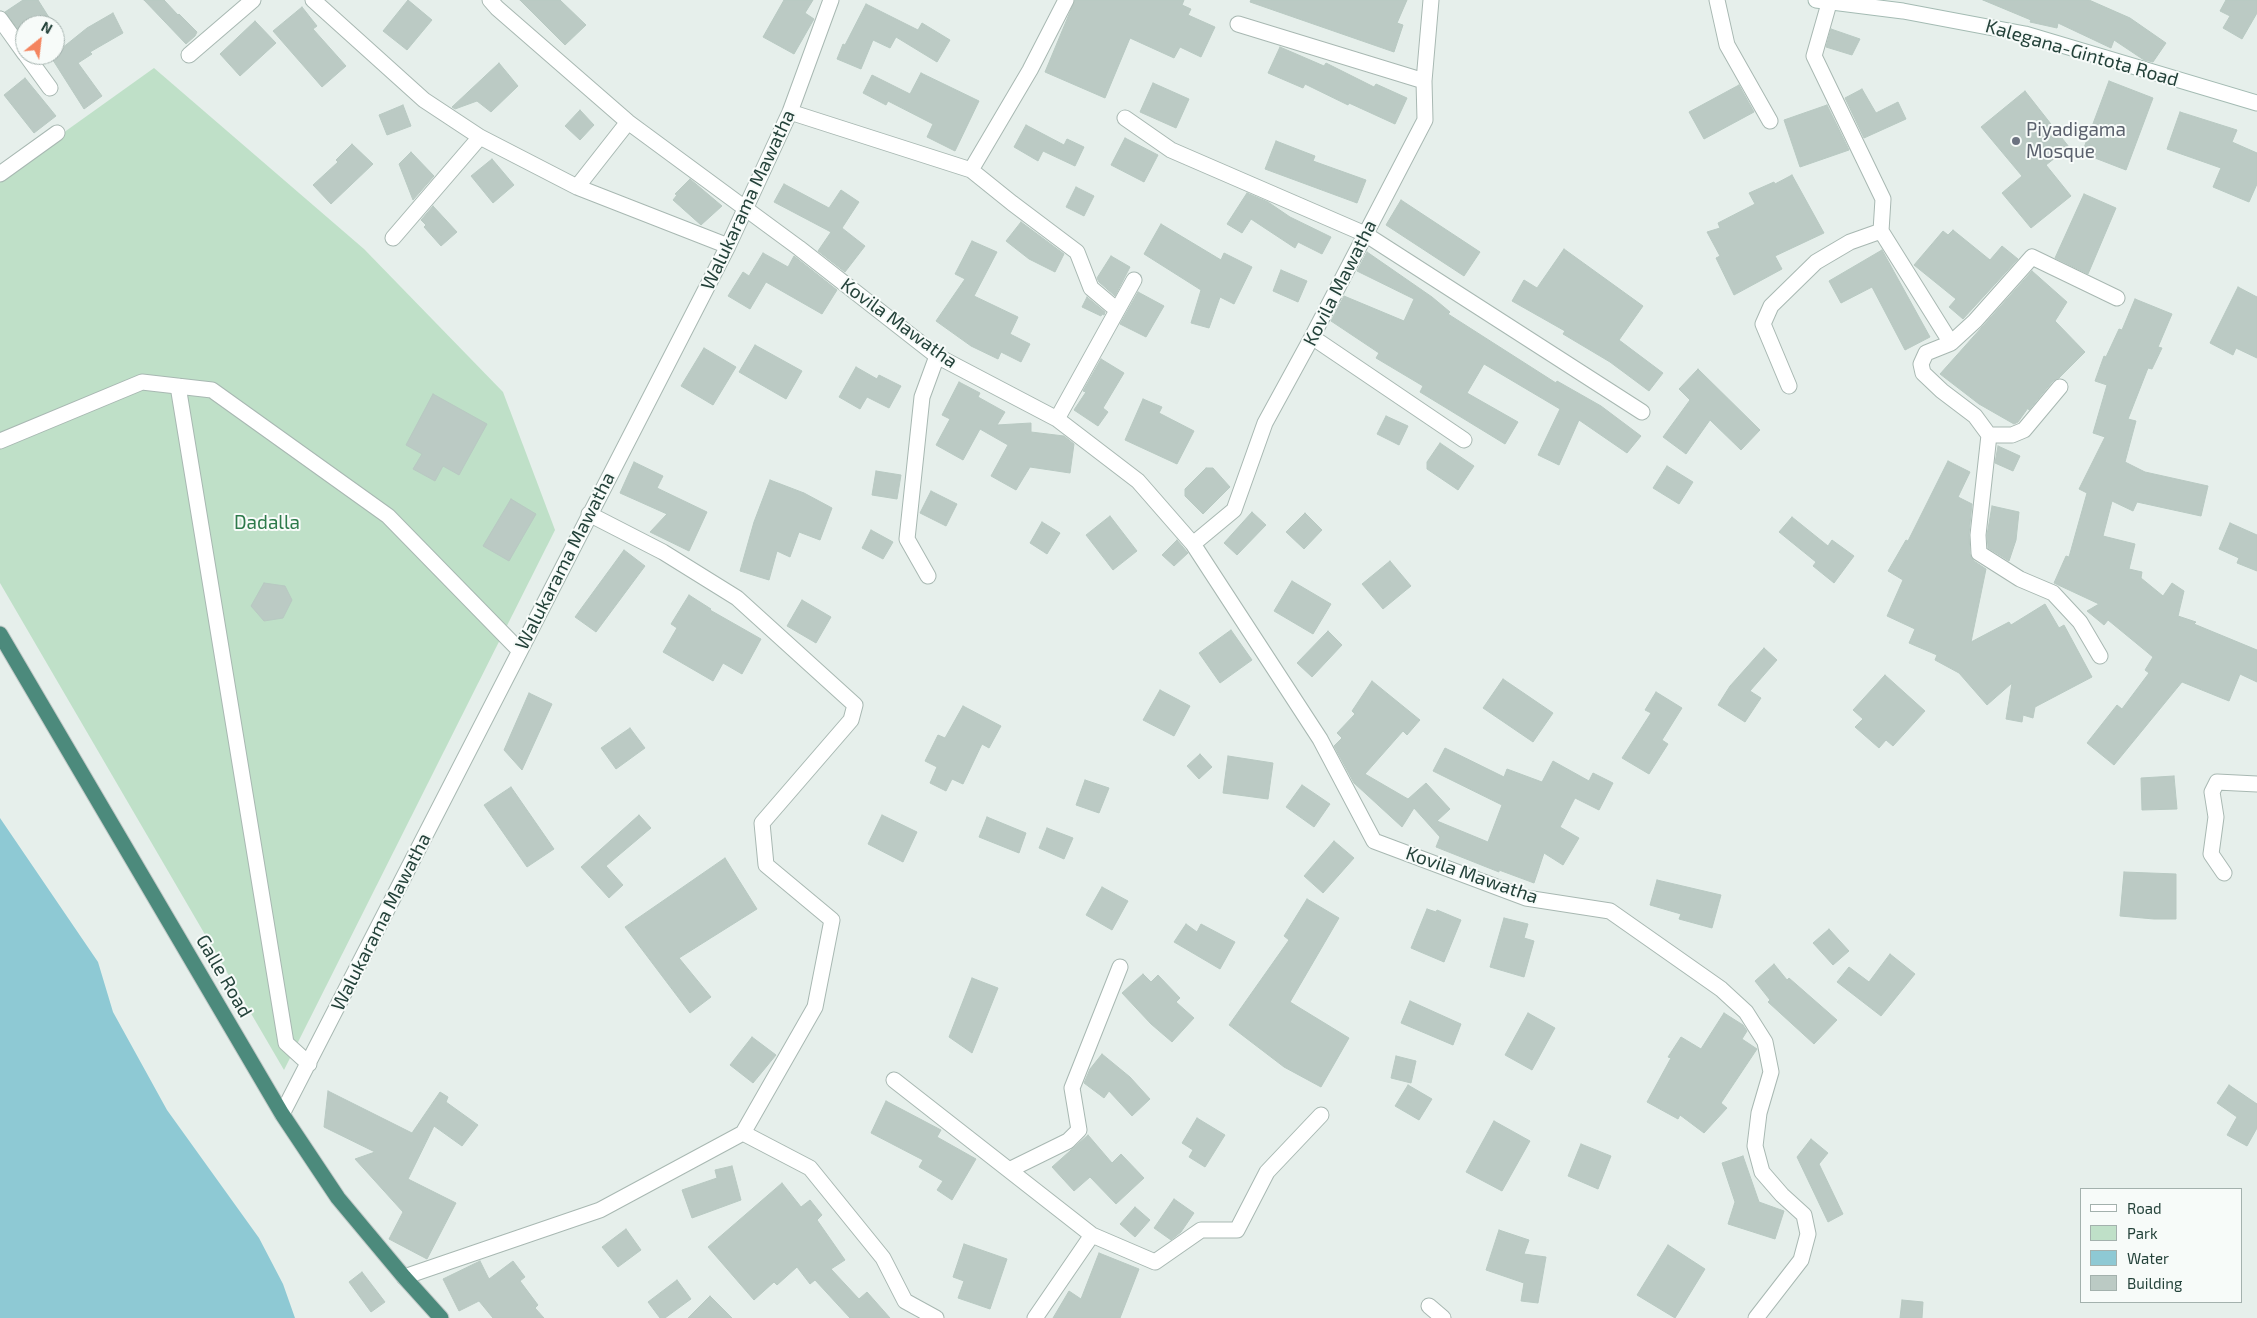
<!DOCTYPE html>
<style>
body{margin:0}
#map{position:relative;width:2257px;height:1318px;overflow:hidden;background:#e6efeb;font-family:"Exo 2",sans-serif}
canvas{display:block}
.legend{position:absolute;left:2080px;top:1188px;width:162px;height:115px;box-sizing:border-box;background:#f7fbf9;border:1px solid #a3b1ad;margin:0;padding:6px 9px;list-style:none;font-size:15px;color:#24423a}
.legend li{display:flex;align-items:center;gap:10px;height:25px}
.legend b{width:25px;border:1px solid #a3b1ad}
.north{position:absolute;left:15px;top:15px;width:50px;height:50px;box-sizing:border-box;background:#f7fbf9;border:1px solid #a3b1ad;border-radius:50%;rotate:29deg;font-size:14px;font-weight:700;line-height:20px;text-align:center;color:#24423a}
.north::after{content:'';display:block;margin:auto;width:18px;height:22px;background:#f4845f;clip-path:polygon(50% 0,100% 100%,50% 72%,0 100%)}
</style>
<div id="map">
<canvas width="2257" height="1318"></canvas>
<ul class="legend">
<li><b style="height:6px;background:#fff"></b>Road</li>
<li><b style="height:14px;background:#bfe0c8"></b>Park</li>
<li><b style="height:14px;background:#8ec9d4"></b>Water</li>
<li><b style="height:14px;background:#bbcac4"></b>Building</li>
</ul>
<div class="north">N</div>
</div>
<script>
const ctx = document.querySelector('canvas').getContext('2d');
ctx.lineJoin = 'round';
function paint(path, color) { ctx.fillStyle = color; ctx.fill(path, 'evenodd'); }
const poly = rows => new Path2D(rows.map(r => 'M' + r).join(''));
function strokePath(path, color, width, dash) { ctx.strokeStyle = color; ctx.lineWidth = width; ctx.lineCap = dash ? 'butt' : 'round'; ctx.setLineDash(dash || []); ctx.stroke(path); }
function drawText(font, color, halo, rows, align = 'center') {
  ctx.font = font + ' "Exo 2",sans-serif'; ctx.lineWidth = 4; ctx.setLineDash([]); ctx.textBaseline = 'middle'; ctx.strokeStyle = halo; ctx.fillStyle = color; for (const [text, x, y, turn = 0] of rows) {
    ctx.save(); ctx.translate(x, y); ctx.rotate((+turn || 0) * Math.PI / 180); ctx.textAlign = isNaN(turn) ? turn : align; if (halo) ctx.strokeText(text, 0, 0); ctx.fillText(text, 0, 0); ctx.restore();
  }
}
paint(poly([
 [154,68,364,249,503,392,555,530,284,1070,0,583,0,178]
]), '#bfe0c8');
paint(poly([
 [0,818,98,962,113,1012,167,1110,259,1238,283,1284,295,1318,0,1318]
]), '#8ec9d4');
const building = poly([
 [23,0,38,0,50,19,43,25,31,25,29,22,18,29,5,12,23,0],
 [144,0,164,0,178,15,179,14,197,32,195,36,186,44,144,0],
 [408,0,432,20,407,50,383,31,408,0],
 [520,0,560,0,586,25,565,45,520,0],
 [784,0,813,0,805,13,814,19,794,54,763,37,784,0],
 [1075,0,1184,0,1182,5,1191,9,1188,15,1215,27,1201,57,1180,47,1174,58,1130,38,1105,98,1045,72,1075,0],
 [1251,0,1407,0,1397,23,1403,25,1394,52,1250,2,1251,0],
 [1983,0,2089,0,2130,18,2166,43,2153,62,2144,60,2114,40,2111,48,2058,23,2057,28,2030,22,2031,20,1983,0],
 [2226,0,2257,0,2257,13,2242,39,2223,28,2230,16,2220,11,2226,0],
 [866,4,918,30,922,23,950,40,937,62,896,37,890,48,873,40,861,69,837,59,843,44,845,45,866,4],
 [302,7,317,26,313,29,346,66,322,87,273,31,302,7],
 [113,13,123,33,90,52,92,54,78,63,102,96,84,109,51,57,87,28,113,13],
 [255,21,276,43,240,76,220,54,255,21],
 [1831,29,1860,39,1852,55,1826,47,1831,29],
 [1280,47,1324,66,1326,63,1374,87,1376,84,1407,98,1395,124,1349,103,1348,105,1305,84,1303,88,1268,73,1280,47],
 [499,63,518,86,491,112,477,101,455,109,452,107,499,63],
 [921,73,979,101,955,151,927,137,933,124,888,101,886,105,863,93,872,75,910,94,921,73],
 [25,78,56,116,34,133,4,95,25,78],
 [2109,81,2153,98,2126,170,2082,153,2109,81],
 [1153,83,1189,99,1176,128,1140,112,1153,83],
 [1739,85,1754,112,1704,139,1689,112,1739,85],
 [1862,89,1876,113,1898,102,1906,119,1864,138,1845,98,1862,89],
 [2025,91,2069,147,2046,165,2071,196,2031,228,2002,193,2022,176,1981,127,2025,91],
 [403,105,411,126,387,135,379,115,403,105],
 [1827,105,1849,150,1800,167,1784,120,1827,105],
 [580,110,594,125,580,140,565,126,580,110],
 [2180,112,2237,130,2232,142,2257,153,2257,184,2249,202,2213,187,2221,168,2167,149,2180,112],
 [1026,125,1064,145,1067,139,1084,147,1075,166,1043,151,1038,161,1014,147,1026,125],
 [1125,138,1158,155,1144,182,1111,165,1125,138],
 [1276,141,1315,156,1313,161,1366,180,1357,203,1265,169,1276,141],
 [352,144,373,164,331,204,313,185,338,162,336,160,352,144],
 [411,152,434,176,413,200,399,164,411,152],
 [492,159,514,185,493,203,471,176,492,159],
 [1792,175,1824,233,1775,256,1782,269,1734,295,1716,258,1720,256,1707,232,1720,228,1718,223,1755,204,1749,193,1774,182,1775,184,1792,175],
 [690,179,722,206,701,225,673,200,677,195,675,194,690,179],
 [784,184,829,208,841,190,859,202,842,228,865,246,845,272,818,251,831,232,774,202,784,184],
 [1076,187,1094,196,1084,216,1066,207,1076,187],
 [1247,193,1268,202,1290,217,1331,237,1322,254,1298,242,1295,248,1251,219,1242,233,1227,224,1247,193],
 [2084,194,2116,208,2088,274,2055,258,2084,194],
 [1401,200,1480,252,1464,276,1386,225,1401,200],
 [433,206,457,232,441,246,424,227,426,225,421,220,433,206],
 [1021,222,1064,254,1055,272,1029,259,1006,241,1021,222],
 [1161,224,1221,260,1224,253,1252,267,1234,304,1220,297,1209,328,1191,323,1201,290,1144,254,1161,224],
 [1953,230,1990,260,2002,246,2018,259,1963,319,1949,307,1956,299,1914,265,1943,231,1948,235,1953,230],
 [972,241,997,252,974,296,1018,317,1010,334,1030,344,1021,362,1001,352,998,359,971,346,936,321,965,279,955,274,972,241],
 [1564,249,1643,306,1619,340,1663,373,1649,391,1610,362,1563,334,1565,331,1512,301,1524,280,1537,288,1564,249],
 [1882,250,1930,337,1905,350,1872,287,1841,303,1829,281,1882,250],
 [1367,252,1432,297,1450,312,1448,314,1556,383,1557,381,1601,406,1641,436,1627,453,1579,420,1559,465,1538,455,1560,409,1484,364,1467,393,1518,422,1505,444,1420,392,1423,386,1376,358,1379,353,1331,321,1344,296,1404,321,1414,299,1357,271,1367,252],
 [763,253,788,267,794,256,837,290,822,314,766,282,750,309,728,296,743,272,749,276,763,253],
 [1111,256,1130,267,1115,296,1099,282,1097,278,1111,256],
 [1281,270,1307,281,1298,302,1273,291,1281,270],
 [2032,271,2067,302,2055,321,2085,352,2059,378,2053,381,2029,410,2028,408,2018,422,2014,424,1979,404,1940,374,2032,271],
 [2238,287,2257,297,2257,358,2236,348,2233,355,2210,343,2238,287],
 [1138,292,1164,306,1146,337,1120,324,1138,292],
 [1087,297,1105,312,1104,315,1102,314,1101,316,1082,307,1087,297],
 [2135,299,2172,314,2158,347,2162,348,2152,369,2148,368,2128,419,2136,421,2125,462,2145,472,2208,486,2201,516,2137,502,2133,511,2112,501,2103,536,2135,544,2129,569,2142,572,2141,578,2163,596,2172,583,2184,591,2178,616,2196,622,2194,624,2257,650,2257,682,2240,674,2229,701,2182,682,2114,765,2087,743,2117,705,2122,709,2149,673,2145,670,2153,657,2108,620,2104,625,2087,611,2099,604,2054,583,2066,556,2069,557,2087,493,2079,489,2105,437,2093,433,2107,385,2095,381,2104,356,2106,357,2119,329,2122,330,2135,299],
 [755,345,802,371,786,399,739,372,755,345],
 [704,348,736,367,713,405,681,386,704,348],
 [1101,359,1124,373,1103,408,1108,412,1098,426,1074,410,1086,392,1083,391,1101,359],
 [856,367,877,379,879,375,901,386,889,408,867,397,860,409,839,397,856,367],
 [1698,369,1760,430,1741,450,1710,420,1686,454,1663,437,1690,400,1679,389,1698,369],
 [959,382,980,393,978,397,1005,412,997,425,1031,423,1031,432,1064,436,1074,444,1070,473,1030,467,1016,490,991,476,1008,445,980,429,963,460,936,445,950,419,942,415,959,382],
 [433,394,487,424,459,475,443,466,435,481,413,469,422,454,406,445,433,394],
 [1143,399,1162,407,1159,413,1194,431,1177,464,1125,440,1143,399],
 [1386,416,1408,426,1399,445,1377,434,1386,416],
 [1440,443,1474,466,1458,490,1427,469,1427,462,1440,443],
 [1998,446,2020,456,2013,471,1995,463,1998,446],
 [1948,461,1970,472,1958,497,1972,504,1969,534,1970,554,1974,561,1986,569,1971,642,2009,622,2011,625,2045,604,2059,628,2064,625,2092,677,2035,707,2033,718,2023,715,2022,722,2006,719,2012,683,1987,705,1959,673,1935,660,1937,655,1909,643,1915,629,1887,616,1903,580,1888,571,1906,540,1908,541,1948,461],
 [634,462,663,476,657,488,707,512,689,551,650,532,667,514,620,493,634,462],
 [1667,466,1693,482,1679,504,1653,488,1667,466],
 [1206,468,1213,468,1230,487,1203,514,1185,496,1185,489,1206,468],
 [876,471,901,475,897,499,872,495,876,471],
 [770,480,804,493,832,508,820,540,799,532,790,557,777,551,769,580,740,571,754,522,770,480],
 [931,491,957,504,946,526,920,513,931,491],
 [511,499,536,514,509,561,483,546,511,499],
 [1992,506,2019,512,2016,540,2009,561,1988,548,1987,535,1992,506],
 [1252,512,1266,525,1237,555,1224,543,1252,512],
 [1305,513,1322,530,1304,549,1286,532,1305,513],
 [1110,516,1137,551,1113,570,1086,535,1110,516],
 [1792,517,1828,546,1832,540,1854,556,1834,583,1813,566,1816,562,1779,532,1792,517],
 [1042,522,1060,533,1047,554,1030,543,1042,522],
 [2230,523,2257,535,2257,571,2237,563,2239,558,2219,549,2230,523],
 [871,530,893,542,883,559,862,548,871,530],
 [1177,540,1188,553,1174,566,1162,555,1177,540],
 [624,550,645,566,596,632,575,617,624,550],
 [1390,561,1411,586,1383,609,1362,584,1390,561],
 [1292,581,1331,604,1313,634,1274,611,1292,581],
 [264,583,285,586,292,600,283,618,264,621,251,606,264,583],
 [689,595,711,609,710,610,761,639,742,674,723,663,713,681,663,652,677,628,671,624,689,595],
 [802,600,831,617,816,643,787,626,802,600],
 [1231,630,1252,660,1220,683,1199,653,1231,630],
 [1328,631,1342,645,1312,677,1297,663,1328,631],
 [1764,648,1777,660,1750,691,1761,698,1745,722,1718,705,1730,686,1764,648],
 [1885,675,1925,711,1893,746,1886,740,1879,748,1855,727,1863,719,1853,710,1885,675],
 [1503,679,1553,713,1533,742,1483,708,1503,679],
 [1372,681,1420,720,1407,735,1403,731,1365,774,1408,799,1426,783,1450,809,1437,821,1488,842,1502,805,1433,771,1445,748,1504,777,1507,769,1542,782,1553,761,1589,781,1593,773,1613,783,1599,810,1575,798,1560,827,1579,838,1563,865,1544,853,1534,883,1499,870,1499,872,1436,847,1440,837,1414,808,1402,827,1354,783,1334,746,1342,738,1337,733,1355,714,1352,711,1372,681],
 [1160,690,1190,706,1174,736,1143,720,1160,690],
 [1656,692,1682,708,1662,740,1668,744,1649,774,1622,758,1651,713,1645,710,1656,692],
 [529,693,552,704,522,770,504,750,529,693],
 [963,706,1001,726,989,748,982,744,963,784,952,779,946,791,930,783,937,767,925,761,938,735,945,738,963,706],
 [630,728,645,748,616,769,601,748,630,728],
 [1200,754,1212,767,1199,779,1187,766,1200,754],
 [1228,756,1273,763,1268,799,1223,793,1228,756],
 [2174,776,2177,809,2142,810,2141,778,2174,776],
 [1085,780,1109,788,1099,813,1076,805,1085,780],
 [1302,785,1330,804,1314,827,1286,807,1302,785],
 [511,787,554,849,527,867,484,805,511,787],
 [639,815,651,828,606,866,623,885,609,898,581,867,639,815],
 [882,815,917,832,903,862,868,844,882,815],
 [987,817,1026,833,1019,853,979,837,987,817],
 [1047,828,1073,838,1064,859,1039,848,1047,828],
 [1334,841,1354,858,1323,893,1304,876,1334,841],
 [725,858,757,909,679,958,711,997,690,1013,625,927,725,858],
 [2124,872,2176,874,2176,919,2154,919,2120,916,2124,872],
 [1657,880,1721,895,1712,928,1679,919,1681,914,1650,905,1657,880],
 [1102,887,1128,901,1112,930,1086,915,1102,887],
 [1307,899,1339,918,1290,1002,1349,1038,1321,1087,1284,1067,1229,1025,1289,940,1284,936,1307,899],
 [1427,909,1436,912,1437,910,1461,920,1444,962,1411,948,1427,909],
 [1504,918,1528,924,1524,938,1534,941,1524,977,1490,967,1504,918],
 [1186,924,1197,932,1201,924,1235,942,1220,969,1174,942,1186,924],
 [1829,929,1849,951,1833,965,1813,943,1829,929],
 [1890,954,1915,974,1881,1016,1837,982,1849,967,1869,982,1890,954],
 [1774,964,1787,980,1789,978,1837,1020,1814,1044,1768,1002,1770,1000,1755,981,1774,964],
 [1143,974,1151,982,1158,975,1180,998,1176,1002,1194,1018,1172,1042,1151,1024,1122,993,1143,974],
 [972,978,998,988,972,1053,949,1037,972,978],
 [1410,1001,1461,1024,1453,1045,1401,1023,1410,1001],
 [1528,1013,1555,1028,1532,1070,1505,1055,1528,1013],
 [1724,1013,1743,1025,1747,1031,1742,1039,1757,1049,1721,1103,1727,1108,1704,1133,1680,1115,1678,1119,1647,1102,1671,1058,1668,1057,1681,1037,1701,1049,1724,1013],
 [752,1037,776,1055,753,1083,730,1065,752,1037],
 [1102,1054,1130,1077,1150,1099,1132,1116,1109,1091,1104,1098,1084,1083,1090,1069,1102,1054],
 [1396,1056,1416,1061,1411,1083,1391,1078,1396,1056],
 [1408,1085,1432,1099,1419,1120,1395,1106,1408,1085],
 [2229,1085,2257,1104,2257,1128,2247,1146,2227,1135,2237,1117,2217,1103,2229,1085],
 [328,1091,412,1133,440,1092,448,1097,446,1102,478,1125,462,1146,434,1126,408,1179,456,1203,427,1259,389,1239,403,1212,355,1159,375,1152,324,1127,328,1091],
 [886,1101,941,1130,937,1137,976,1159,952,1200,937,1190,943,1181,919,1167,923,1160,871,1133,886,1101],
 [1197,1118,1225,1135,1205,1167,1189,1157,1193,1150,1182,1143,1197,1118],
 [1494,1121,1530,1141,1502,1191,1466,1172,1494,1121],
 [1088,1135,1112,1163,1121,1154,1144,1178,1116,1204,1090,1177,1074,1191,1052,1167,1088,1135],
 [1811,1139,1828,1153,1819,1164,1843,1214,1828,1222,1797,1157,1811,1139],
 [1581,1144,1611,1156,1598,1189,1568,1176,1581,1144],
 [1743,1156,1759,1202,1784,1211,1775,1239,1728,1224,1735,1202,1722,1163,1743,1156],
 [732,1166,741,1200,692,1218,682,1190,717,1178,715,1170,732,1166],
 [782,1183,801,1207,810,1200,822,1215,817,1220,845,1260,831,1269,859,1299,867,1292,890,1318,850,1318,815,1280,810,1284,797,1267,777,1285,774,1282,754,1300,708,1247,782,1183],
 [1174,1199,1194,1213,1181,1232,1171,1240,1154,1228,1174,1199],
 [1135,1207,1150,1220,1135,1237,1120,1224,1135,1207],
 [626,1229,641,1250,618,1267,602,1247,626,1229],
 [1499,1230,1529,1240,1524,1254,1546,1257,1538,1303,1521,1301,1524,1283,1486,1270,1499,1230],
 [964,1244,1007,1259,990,1309,958,1298,964,1281,953,1277,964,1244],
 [1668,1245,1705,1269,1675,1318,1637,1295,1668,1245],
 [1099,1253,1139,1269,1120,1318,1053,1318,1069,1291,1081,1299,1099,1253],
 [480,1261,489,1279,513,1261,525,1277,520,1281,538,1305,535,1308,544,1318,493,1318,479,1301,459,1311,443,1279,480,1261],
 [362,1272,385,1302,371,1312,349,1282,362,1272],
 [677,1280,691,1299,665,1318,660,1318,648,1302,677,1280],
 [710,1296,732,1318,688,1318,710,1296],
 [1902,1300,1923,1302,1922,1318,1900,1318,1902,1300]
]);
paint(building, '#bbcac4');
strokePath(building, '#b8c9c2', 1);
const minor = poly([
 [313,0,424,100,480,137,577,187,728,246],
 [490,0,497,8,628,122,799,248,937,356,1057,419,1138,481,1193,544,1320,739,1374,841,1526,898,1610,911,1721,989,1746,1012,1765,1042,1771,1072,1759,1113,1755,1146,1762,1172,1782,1195,1804,1215,1808,1234,1801,1260,1756,1318],
 [1717,0,1727,45,1770,121],
 [1830,0,1814,56,1883,199,1881,231,1951,343,1926,353,1921,364,1923,373,1942,391,1975,416,1989,435],
 [0,19,25,54],
 [1238,24,1424,81],
 [26,55,50,88],
 [189,55,253,0],
 [790,112,971,170,1012,203,1077,252,1091,288,1117,310],
 [1125,118,1171,150,1365,234,1642,412],
 [971,170,1030,70,1066,0],
 [0,174,57,133],
 [577,187,628,122],
 [393,238,480,137],
 [1312,337,1464,440],
 [1951,343,1975,321,2032,257,2117,298],
 [178,386,286,1043,309,1064],
 [1789,386,1763,324,1771,306,1816,262,1850,242,1881,231],
 [2060,387,2024,430,2012,435,1989,435,1978,535,1979,553,2020,579,2053,593,2080,622,2100,656],
 [1057,419,1134,280],
 [0,441,142,382,212,390,388,516,519,650],
 [1193,544,1234,510,1265,423,1312,337,1425,120,1424,81,1431,0],
 [928,576,907,539,922,397,937,356],
 [2224,873,2211,854,2216,817,2212,792,2217,782,2257,784],
 [894,1080,1092,1235],
 [282,1114,728,246,790,112,831,0],
 [743,1133,810,1168,883,1258,905,1301,936,1318],
 [1009,1170,1068,1141,1079,1130,1072,1088,1120,967],
 [404,1277,600,1210,743,1133,815,1007,832,920,766,865,762,823,851,720,855,705,737,598,663,552,589,514],
 [1429,1306,1443,1318],
 [1035,1318,1092,1235,1155,1262,1201,1230,1237,1230,1267,1172,1321,1115]
]);
const secondary = poly([
 [1816,0,1903,11,2025,34,2257,103]
]);
const trunk = poly([
 [0,634,282,1114,338,1198,404,1277,441,1318]
]);
strokePath(minor, '#a8b8b2', 17);
strokePath(secondary, '#a4bbb3', 17);
strokePath(trunk, '#c2cac8', 17);
strokePath(minor, '#fff', 15);
strokePath(secondary, '#fff', 15);
strokePath(trunk, '#4c8a7c', 15);
for (const [x, y, r, color] of [
 [2016,141,5,"#6b7280"]
]) { const dot = new Path2D(); dot.arc(x, y, r, 0, 2 * Math.PI); ctx.fillStyle = color; ctx.fill(dot); strokePath(dot, '#f7fbf9', 2); }
drawText('19px', '#24423a', '#f7fbf9', [
 ["Kalegana-Gintota Road",2082,53,16],
 ["Walukarama Mawatha",748,200,-65],
 ["Kovila Mawatha",1340,283,-63],
 ["Kovila Mawatha",899,323,36],
 ["Walukarama Mawatha",565,561,-63],
 ["Kovila Mawatha",1472,875,19],
 ["Walukarama Mawatha",381,922,-63],
 ["Galle Road",224,976,60]
]);
drawText('19px', '#5b616d', '#f7fbf9', [
 ["Piyadigama",2026,130],
 ["Mosque",2026,152]
], 'left');
drawText('19px', '#2d7a4b', '#f7fbf9', [
 ["Dadalla",267,523]
]);
</script>
